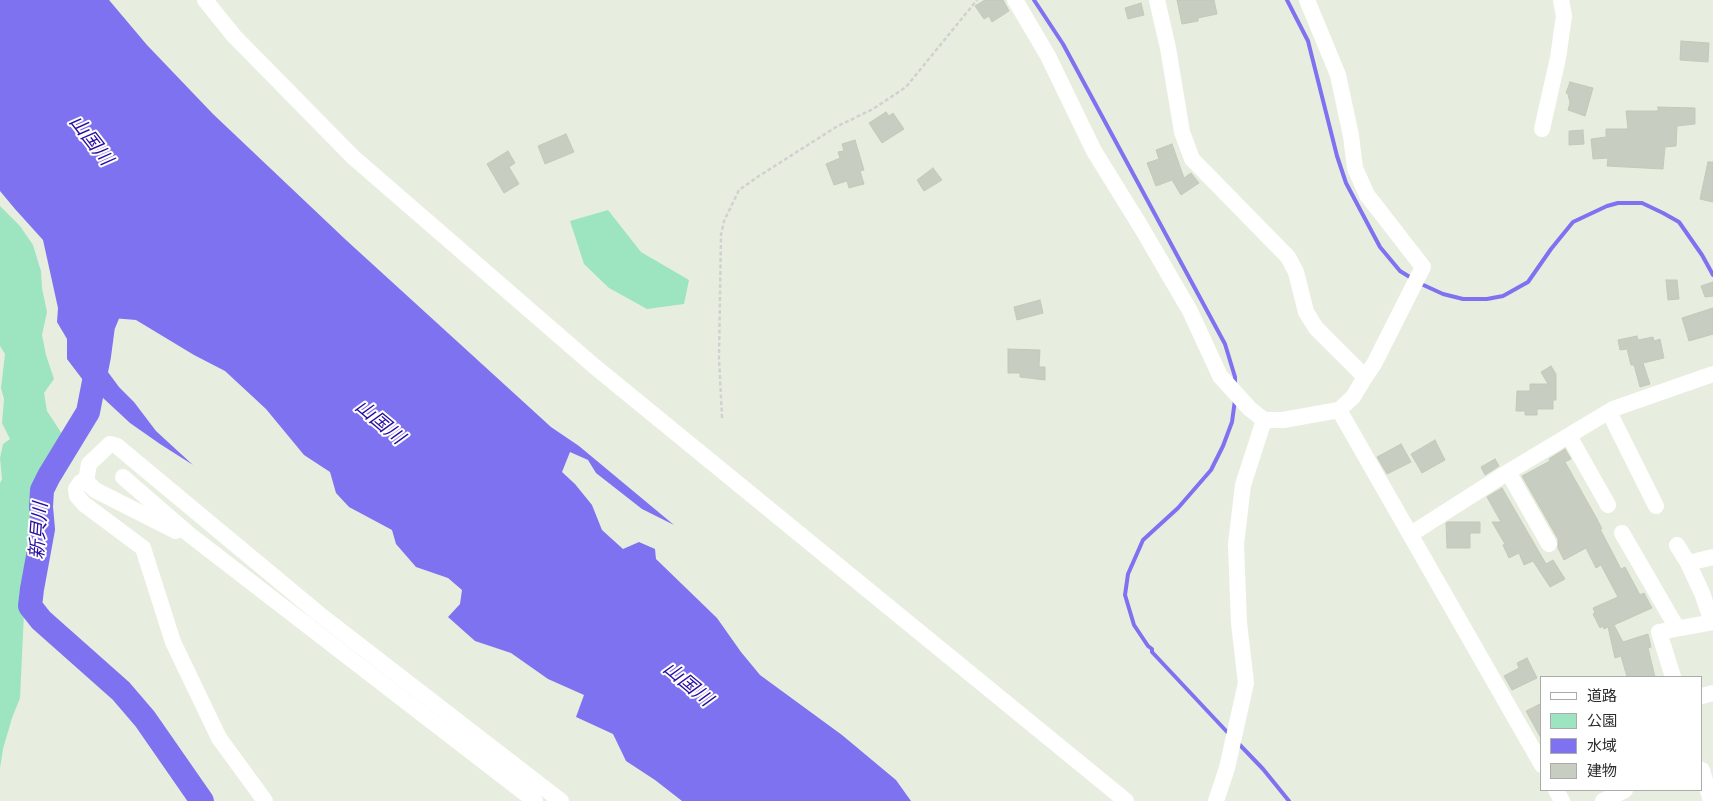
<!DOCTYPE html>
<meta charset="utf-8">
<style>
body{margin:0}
#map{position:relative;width:1713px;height:801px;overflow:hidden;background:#e8eedf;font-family:Poppins,"Noto Sans JP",sans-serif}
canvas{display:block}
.legend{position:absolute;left:1540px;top:676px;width:162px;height:115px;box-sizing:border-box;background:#fff;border:1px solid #ababab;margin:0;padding:6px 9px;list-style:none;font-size:15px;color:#2d2d2d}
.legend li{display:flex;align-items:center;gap:10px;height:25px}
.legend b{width:25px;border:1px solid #ababab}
</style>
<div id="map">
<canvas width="1713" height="801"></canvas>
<ul class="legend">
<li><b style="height:6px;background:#fff"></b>道路</li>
<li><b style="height:14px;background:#9ce5c0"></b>公園</li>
<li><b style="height:14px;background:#7f72f0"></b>水域</li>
<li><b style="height:14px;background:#c8cdc1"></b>建物</li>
</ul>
</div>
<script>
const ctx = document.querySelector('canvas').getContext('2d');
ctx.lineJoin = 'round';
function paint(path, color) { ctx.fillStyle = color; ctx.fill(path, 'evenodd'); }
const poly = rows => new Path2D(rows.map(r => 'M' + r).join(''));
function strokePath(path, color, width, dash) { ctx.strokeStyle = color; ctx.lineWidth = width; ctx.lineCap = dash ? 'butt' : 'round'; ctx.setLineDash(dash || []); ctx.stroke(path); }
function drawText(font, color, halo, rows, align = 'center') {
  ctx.font = font + ' Poppins,"Noto Sans JP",sans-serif'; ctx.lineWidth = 4; ctx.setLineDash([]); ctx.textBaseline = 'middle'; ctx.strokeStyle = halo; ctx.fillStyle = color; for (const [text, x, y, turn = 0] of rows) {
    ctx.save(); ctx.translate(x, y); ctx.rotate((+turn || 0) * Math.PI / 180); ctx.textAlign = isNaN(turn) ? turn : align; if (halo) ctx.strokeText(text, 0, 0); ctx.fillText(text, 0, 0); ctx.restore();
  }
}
paint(poly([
 [0,206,20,226,33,245,41,271,42,288,47,312,42,335,46,355,54,379,44,393,47,411,64,437,63,457,53,469,41,475,36,493,38,523,24,613,20,698,12,718,3,749,0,768,0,483,2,479,0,458,3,444,10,439,2,423,4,399,1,388,5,354,0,346],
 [608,210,641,252,689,280,684,304,647,309,609,288,584,264,570,221]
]), '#9ce5c0');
paint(poly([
 [0,0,109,0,147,45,213,114,346,240,551,427,579,446,674,525,642,509,596,473,588,460,570,452,562,472,575,484,592,505,602,530,623,549,639,542,655,549,656,559,717,618,741,652,760,675,842,735,896,780,911,801,682,801,655,780,626,761,613,734,576,717,584,695,548,679,511,653,475,641,448,617,460,604,462,590,448,578,416,567,396,544,392,530,349,507,336,493,330,472,304,455,266,409,225,371,194,355,136,320,112,318,97,324,109,355,91,345,102,364,119,387,134,402,156,431,193,465,160,444,130,423,102,397,84,424,78,421,89,388,67,359,67,339,57,322,58,308,43,240,15,209,0,191]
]), '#7f72f0');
strokePath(poly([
 [1034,0,1063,44,1225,344,1235,377,1235,386],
 [1287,0,1308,41,1337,156,1346,183,1380,247,1400,271,1413,279],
 [1419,283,1443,294,1463,299,1487,299,1503,296,1528,282,1551,249,1573,222,1607,206,1618,203,1642,203,1663,213,1679,222,1702,255,1713,275],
 [1229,734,1152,652,1152,649,1148,646,1134,625,1125,595,1128,574,1143,540,1178,508,1211,470,1223,446,1232,422,1235,400],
 [1238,743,1263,769,1289,801]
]), '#7f72f0', 4);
strokePath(poly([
 [117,292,103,326,99,356,88,412,49,476,42,490,41,507,43,529,32,589,30,606,41,620,121,691,145,719,202,801]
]), '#7f72f0', 24);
const building = poly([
 [985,0,1003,0,1009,11,992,22,989,16,984,19,975,6,985,0],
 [1177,0,1214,0,1217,14,1198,18,1198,21,1182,24,1177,0],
 [1141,3,1144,15,1128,19,1125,8,1141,3],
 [1681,41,1709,43,1708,62,1680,60,1681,41],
 [1570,82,1593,88,1585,116,1568,110,1570,103,1568,94,1566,93,1570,82],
 [1658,107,1695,108,1695,124,1677,126,1676,146,1665,147,1663,169,1607,166,1608,158,1593,159,1591,139,1606,137,1606,129,1628,129,1626,111,1658,111,1658,107],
 [886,112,889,116,893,113,904,129,882,143,869,123,886,112],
 [1583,130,1584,144,1569,145,1569,131,1583,130],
 [566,134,574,152,545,164,538,146,566,134],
 [855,140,864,170,860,171,864,184,849,188,847,181,834,185,826,164,840,158,838,152,844,151,842,144,855,140],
 [1172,144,1184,178,1191,173,1199,183,1181,195,1172,180,1156,186,1147,163,1159,159,1156,150,1172,144],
 [508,151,515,163,509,167,519,184,504,193,487,164,508,151],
 [1708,162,1713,162,1713,202,1700,199,1708,162],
 [933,168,942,180,924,191,917,180,933,168],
 [1666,280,1677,280,1679,299,1668,300,1666,280],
 [1713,282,1713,296,1705,297,1701,286,1713,282],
 [1040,300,1043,313,1017,320,1014,307,1040,300],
 [1713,308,1713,334,1689,341,1682,318,1713,308],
 [1637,336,1638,340,1653,337,1654,341,1660,339,1664,358,1643,363,1650,384,1640,387,1634,365,1631,365,1627,349,1620,350,1618,340,1637,336],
 [1008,349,1040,350,1039,367,1045,367,1045,380,1020,377,1020,373,1008,373,1008,349],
 [1551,366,1556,374,1556,400,1553,400,1553,409,1537,409,1537,415,1525,415,1525,411,1516,411,1517,391,1530,391,1530,384,1548,384,1541,372,1551,366],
 [1435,440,1445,460,1422,473,1411,454,1435,440],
 [1401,444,1411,462,1387,474,1377,457,1401,444],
 [1565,449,1571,459,1565,462,1597,519,1602,529,1600,529,1621,569,1625,567,1640,595,1644,593,1652,608,1614,625,1623,642,1648,634,1651,647,1648,648,1655,677,1627,677,1621,656,1615,658,1608,627,1604,629,1603,626,1600,628,1593,614,1595,613,1593,608,1618,597,1601,565,1596,568,1586,548,1564,560,1558,548,1558,539,1522,476,1550,461,1549,459,1565,449],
 [1495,459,1499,466,1485,475,1481,467,1495,459],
 [1502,488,1546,564,1553,560,1565,579,1550,587,1533,561,1524,565,1519,553,1509,558,1503,545,1505,544,1492,522,1501,522,1487,497,1502,488],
 [1448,522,1480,522,1480,533,1470,533,1470,548,1447,548,1446,523,1448,522],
 [1527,658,1537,678,1512,690,1504,676,1519,668,1517,663,1527,658],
 [1542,703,1542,740,1526,711,1542,703]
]);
paint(building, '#c8cdc1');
strokePath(building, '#c1cab8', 1);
strokePath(poly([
 [722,418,719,358,721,235,724,221,739,190,759,176,836,127,873,109,906,87,977,0]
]), '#d1d1d1', 2.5, [4, 2.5]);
strokePath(poly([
 [205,0,234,36,353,157,594,366,1126,801],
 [1015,0,1048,56,1094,151,1141,227,1190,311,1220,376,1250,409,1264,420,1283,420,1339,410,1353,397,1365,377,1316,328,1306,312,1296,272,1288,257,1192,159,1182,132,1168,48,1157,0],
 [1307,0,1338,75,1351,136,1355,168,1367,195,1423,267,1374,364,1365,377],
 [1542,129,1558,58,1564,16,1561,0],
 [1339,410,1542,765],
 [1609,412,1656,506],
 [1569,436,1608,505],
 [1508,472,1549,544],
 [123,477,190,535,535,801],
 [86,481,95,490,176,531],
 [1622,533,1677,628],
 [1411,534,1508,472,1613,409,1713,374],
 [1677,545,1688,563],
 [1712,622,1702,593,1688,563,1713,557],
 [1673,677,1659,632,1713,622],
 [1702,696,1713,693],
 [1702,770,1711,801],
 [1556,790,1562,801],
 [265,801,219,738,173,642,143,548,84,504,77,496,76,489,81,482,86,481,89,464,110,444,117,446,319,614,561,801],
 [1216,801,1227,768,1246,683,1239,623,1236,544,1243,485,1264,420],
 [1603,801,1625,790]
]), '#fff', 16);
drawText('italic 19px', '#280ca1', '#fff', [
 ["山国川",90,141,52],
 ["山国川",379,423,40],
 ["新貝川",40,531,-86],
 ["山国川",687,685,40]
]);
</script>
